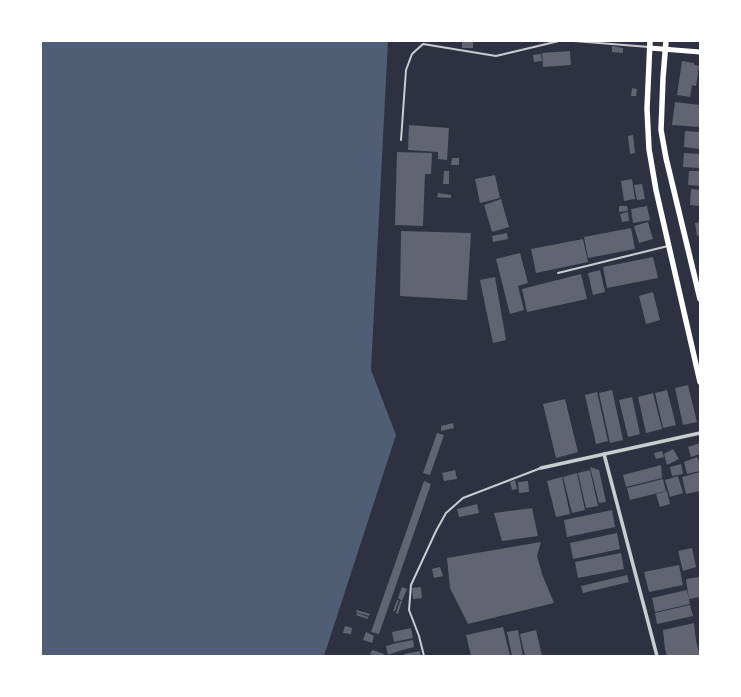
<!DOCTYPE html>
<style>
body{margin:0}
#map{position:relative;width:741px;height:697px;overflow:hidden;background:#2d3142;font-family:"Noto Sans",sans-serif}
canvas{display:block}
.frame{position:absolute;inset:0;border:42px solid #fff;pointer-events:none}
</style>
<div id="map">
<canvas width="741" height="697"></canvas>
<div class="frame"></div>
</div>
<script>
const ctx = document.querySelector('canvas').getContext('2d');
ctx.lineJoin = 'round';
function paint(path, color) { ctx.fillStyle = color; ctx.fill(path, 'evenodd'); }
const poly = rows => new Path2D(rows.map(r => 'M' + r).join(''));
function strokePath(path, color, width, dash) { ctx.strokeStyle = color; ctx.lineWidth = width; ctx.lineCap = dash ? 'butt' : 'round'; ctx.setLineDash(dash || []); ctx.stroke(path); }
paint(poly([
 [41,41,388,41,371,370,396,435,324,656,41,656]
]), '#4f5d75');
paint(poly([
 [462,41,473,41,473,48,462,48],
 [612,46,623,48,623,53,612,52],
 [570,51,571,65,543,67,542,53],
 [541,54,542,61,534,62,533,55],
 [682,61,694,63,694,65,699,66,696,86,692,85,690,97,677,95],
 [632,88,637,89,636,96,631,96],
 [675,102,700,105,700,127,672,125],
 [409,125,449,128,447,160,438,159,438,152,408,150],
 [685,131,700,132,700,149,684,147],
 [633,135,635,153,630,154,628,136],
 [397,152,432,153,431,174,425,174,423,226,395,225],
 [684,153,700,154,700,168,683,167],
 [452,158,459,158,459,165,451,165],
 [444,171,449,171,449,184,443,184],
 [689,171,700,171,700,186,688,185],
 [495,175,500,198,480,203,475,179],
 [632,179,635,199,624,201,621,181],
 [642,184,645,199,637,200,634,185],
 [691,189,700,190,700,206,690,205],
 [438,193,451,195,451,198,437,197],
 [501,199,509,227,492,232,484,205],
 [619,206,627,206,628,211,619,212],
 [647,206,650,220,633,223,631,209],
 [628,212,629,221,622,222,620,214],
 [648,222,653,239,639,243,634,226],
 [700,222,700,235,697,236,695,223],
 [631,228,635,249,588,258,584,237],
 [401,231,471,233,467,300,400,296],
 [507,233,508,239,493,242,492,236],
 [583,239,588,262,536,273,531,249],
 [520,253,528,283,518,286,524,310,510,314,496,259],
 [653,257,658,278,607,288,603,267],
 [600,270,605,292,593,295,588,273],
 [581,274,587,299,527,312,522,289],
 [495,277,506,340,493,343,480,280],
 [653,292,660,320,646,324,639,296],
 [688,385,697,422,683,425,675,388],
 [612,390,623,440,610,443,599,393],
 [667,390,676,425,663,428,655,393],
 [597,392,608,441,596,444,585,395],
 [653,393,662,429,646,433,638,397],
 [632,397,640,434,628,437,619,400],
 [565,399,578,452,556,458,543,404],
 [453,423,454,428,441,431,441,426],
 [437,433,444,435,430,475,423,473],
 [700,443,700,454,691,457,688,447],
 [673,449,679,459,667,465,664,454],
 [662,451,664,457,656,459,654,453],
 [697,457,700,463,700,471,687,474,684,462],
 [681,464,683,474,672,476,670,467],
 [661,465,662,478,626,487,623,475],
 [590,467,599,470,606,502,599,503],
 [455,470,457,479,444,481,442,473],
 [590,470,598,506,586,508,578,473],
 [700,472,700,491,686,494,682,477],
 [577,473,585,510,572,513,563,477],
 [678,476,683,493,670,497,665,480],
 [562,477,570,514,556,517,547,481],
 [663,479,666,491,630,500,627,488],
 [515,480,517,489,512,490,510,482],
 [424,481,431,484,379,634,371,632],
 [528,481,529,492,519,493,518,482],
 [667,491,670,504,660,507,656,494],
 [477,504,479,513,459,517,457,509],
 [532,508,538,536,502,541,494,513],
 [612,510,615,527,567,537,564,520],
 [617,533,620,549,573,559,570,543],
 [541,542,537,556,542,574,554,603,468,624,450,588,447,558],
 [692,548,696,567,683,571,678,551],
 [621,553,624,569,578,578,575,562],
 [679,565,683,585,649,592,644,572],
 [440,567,443,576,434,578,432,569],
 [627,575,629,582,583,593,581,586],
 [699,577,700,597,689,599,686,579],
 [402,587,407,589,402,601,398,598],
 [421,587,422,598,413,599,412,588],
 [687,590,690,604,655,612,652,598],
 [397,600,399,600,395,611,393,611],
 [400,601,402,601,398,614,396,613],
 [690,605,693,616,657,624,655,613],
 [357,610,370,614,369,616,356,612],
 [357,613,368,617,368,619,356,615],
 [694,623,696,641,700,656,667,656,665,649,663,630],
 [345,626,352,628,351,634,343,633],
 [503,627,510,656,471,656,466,635],
 [411,628,413,638,394,642,392,632],
 [518,630,523,656,512,656,507,632],
 [536,630,542,656,525,656,520,634],
 [366,632,374,636,372,643,363,640],
 [413,640,414,647,399,651,388,655,386,646,397,643,398,648,397,643],
 [372,650,384,654,383,656,375,656,370,654],
 [420,651,421,656,404,656,404,654]
]), '#626471');
strokePath(poly([
 [574,41,649,47],
 [401,140,406,70,412,54,423,44,496,56,559,41],
 [558,273,668,246],
 [424,656,419,636,409,610,411,585,436,531,446,513,463,498,541,468]
]), '#caccd0', 2);
strokePath(poly([
 [604,454,657,656],
 [541,468,700,433]
]), '#caccd0', 3.5);
strokePath(poly([
 [650,48,700,52]
]), '#fff', 5);
strokePath(poly([
 [650,41,647,109,649,149,656,190,700,382],
 [666,41,663,78,661,130,666,158,700,299]
]), '#fff', 5.5);
</script>
